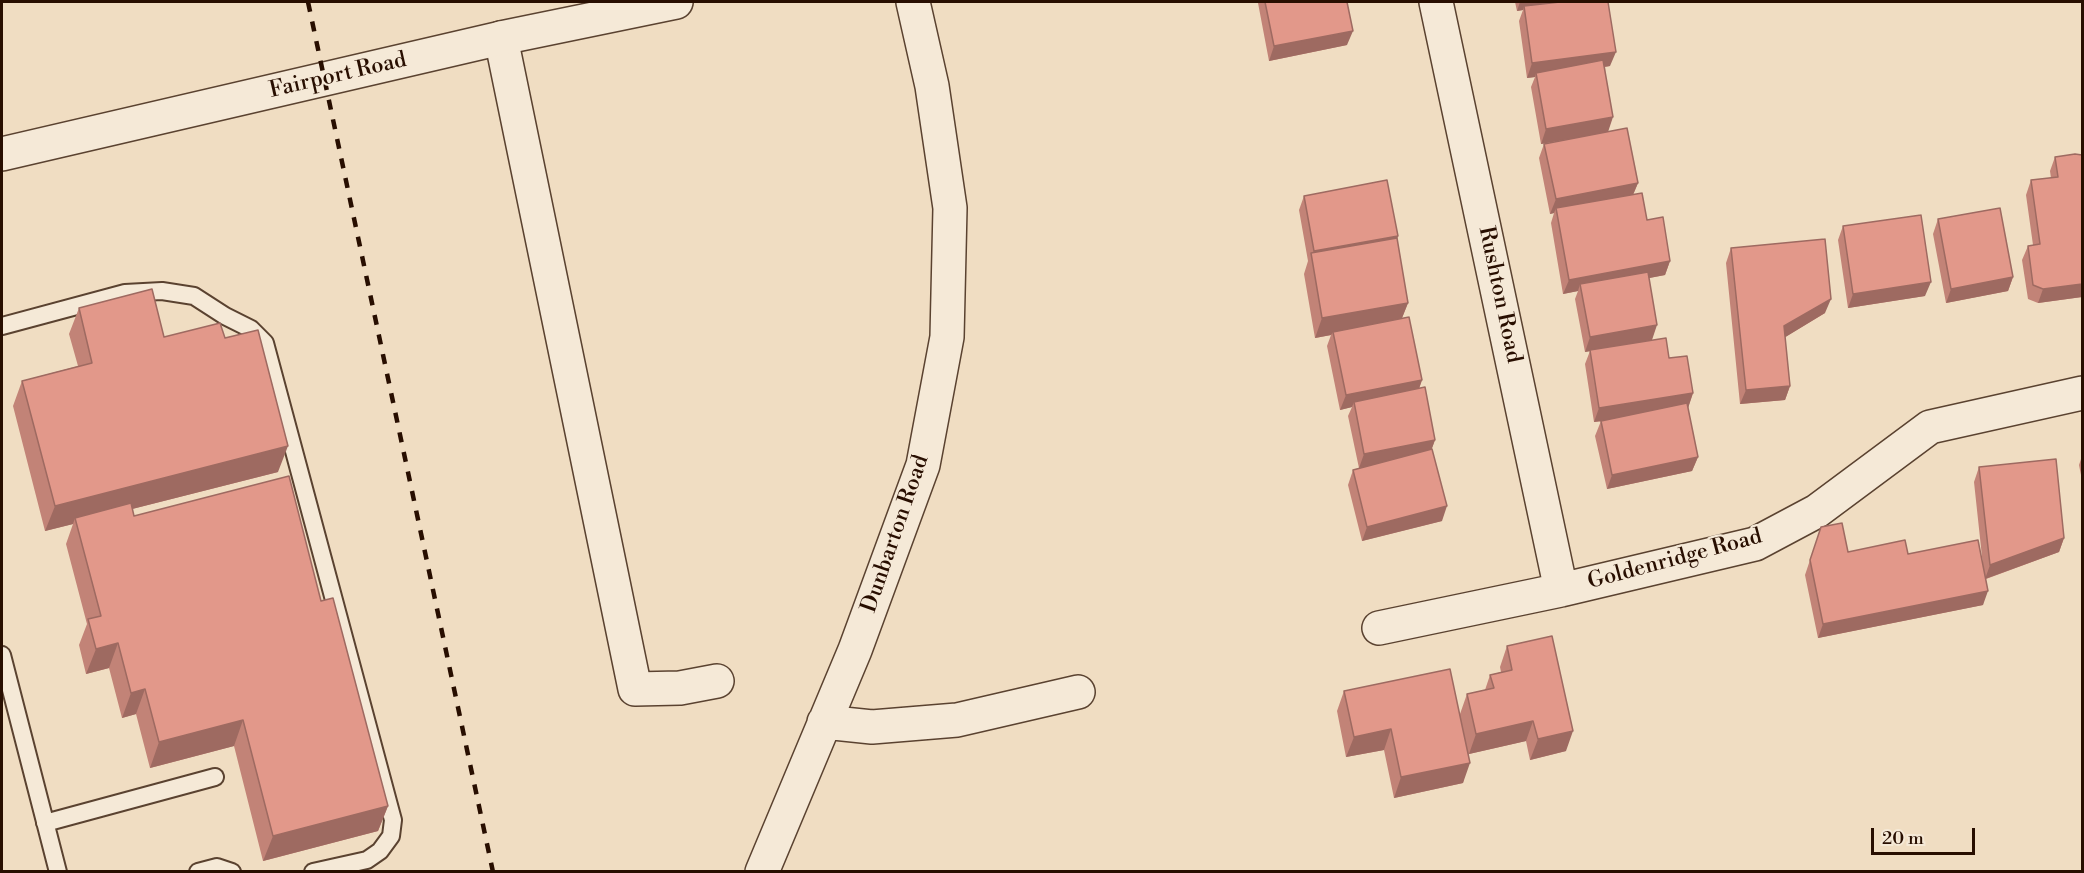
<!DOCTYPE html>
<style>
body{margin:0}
#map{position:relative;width:2084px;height:873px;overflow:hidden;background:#f0ddc2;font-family:"Libre Bodoni",serif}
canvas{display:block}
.frame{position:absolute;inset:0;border:3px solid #280e00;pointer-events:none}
.scale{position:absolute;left:1871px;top:828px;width:104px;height:27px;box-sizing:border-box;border:3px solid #280e00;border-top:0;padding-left:8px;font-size:18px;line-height:21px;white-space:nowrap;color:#280e00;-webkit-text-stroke:4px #f5e9d7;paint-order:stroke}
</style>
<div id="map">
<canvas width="2084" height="873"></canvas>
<div class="frame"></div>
<div class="scale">20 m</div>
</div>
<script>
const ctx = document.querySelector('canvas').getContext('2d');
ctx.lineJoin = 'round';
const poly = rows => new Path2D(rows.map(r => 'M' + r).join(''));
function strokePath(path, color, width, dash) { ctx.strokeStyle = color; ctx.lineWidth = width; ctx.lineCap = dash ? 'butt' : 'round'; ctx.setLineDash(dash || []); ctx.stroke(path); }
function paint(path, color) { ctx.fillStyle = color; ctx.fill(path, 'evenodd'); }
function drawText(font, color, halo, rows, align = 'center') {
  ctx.font = font + ' "Libre Bodoni",serif'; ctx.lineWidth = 4.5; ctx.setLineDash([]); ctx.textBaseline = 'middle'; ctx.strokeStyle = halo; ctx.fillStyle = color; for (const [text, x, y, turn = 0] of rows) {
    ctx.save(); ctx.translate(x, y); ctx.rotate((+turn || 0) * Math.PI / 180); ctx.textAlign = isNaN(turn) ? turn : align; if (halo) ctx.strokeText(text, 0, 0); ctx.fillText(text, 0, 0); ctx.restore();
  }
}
const service = poly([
 [2,326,125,293,162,291,194,296,225,316,251,329,265,343,393,820,391,836,380,851,367,860,313,872],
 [2,655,58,872],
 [45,823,215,777],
 [198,872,217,867,232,872]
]);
const minor = poly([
 [1436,2,1561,590],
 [501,38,635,689,680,688,717,681],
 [1379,628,1561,590,1755,544,1817,511,1930,427,2082,393],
 [824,722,872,727,957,720,1078,692],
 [762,872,855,650,923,465,947,337,950,208,932,86,913,2]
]);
const tertiary = poly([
 [2,154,501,38,676,2]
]);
strokePath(service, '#5a4230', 20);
strokePath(minor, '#5a4230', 36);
strokePath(tertiary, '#5a4230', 36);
strokePath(service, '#f5e9d7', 16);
strokePath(minor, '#f5e9d7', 33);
strokePath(tertiary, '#f5e9d7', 33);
strokePath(poly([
 [308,2,493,872]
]), '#280e00', 4.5, [10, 10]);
paint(poly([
 [1259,2,1265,2,1347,45,1269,61,1258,3],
 [1515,2,1608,2,1610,66,1605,67,1608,131,1638,183,1633,195,1670,261,1665,275,1649,278,1652,340,1624,345,1669,358,1693,393,1688,408,1698,457,1692,471,1607,489,1595,436,1601,421,1604,421,1594,422,1585,364,1590,351,1585,352,1575,299,1578,291,1563,294,1551,223,1554,213,1550,214,1539,158,1544,144,1586,136,1541,144,1531,87,1535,77,1527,78,1519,21,1523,10,1517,11],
 [2055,157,2082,297,2038,303,2028,299,2022,260,2028,246,2033,245,2026,195,2031,180,2051,178,2050,171],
 [1304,196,1398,236,1397,239,1408,303,1402,318,1422,380,1419,389,1435,440,1431,450,1442,521,1362,541,1348,485,1353,470,1367,466,1359,468,1348,416,1352,407,1340,410,1327,346,1331,335,1315,338,1304,274,1308,261,1299,210],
 [1938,219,2013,277,2008,291,1946,303,1933,234],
 [1843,226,1925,296,1848,308,1838,240],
 [1731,248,1825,313,1785,337,1790,386,1785,400,1740,404,1726,263],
 [79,308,164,337,225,338,278,472,132,509,134,516,321,601,388,806,378,831,263,861,234,746,150,768,136,714,122,718,109,668,86,674,79,645,87,624,66,544,73,524,45,531,13,406,22,381,78,366,69,334],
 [2082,456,2082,480,2079,465],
 [1979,467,2064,538,2059,552,1986,579,1983,605,1818,638,1805,575,1816,542,1848,552,1908,554,1983,566,1974,482],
 [1507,646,1566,751,1530,760,1526,741,1469,754,1463,783,1394,798,1384,750,1346,757,1337,711,1344,691,1460,714,1467,694,1485,690,1490,675,1501,672,1500,667]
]), '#c28377');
paint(poly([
 [1520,2,1577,2,1524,6,1523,10,1517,11],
 [1353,31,1347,45,1269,61,1274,46],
 [1616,52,1610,66,1537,76,1536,73,1535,77,1527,78,1532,63],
 [1613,117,1608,132,1541,144,1546,129],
 [1638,183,1632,197,1556,208,1554,213,1550,214,1556,199],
 [1398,236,1393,250,1312,258,1314,251],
 [1670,261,1665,275,1582,291,1580,284,1578,291,1563,294,1569,280],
 [2013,277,2008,291,1946,303,1951,289],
 [1931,282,1925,296,1848,308,1853,294],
 [2082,284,2082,297,2038,303,2043,289],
 [1831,299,1825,313,1779,341,1784,326],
 [1408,303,1400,323,1333,332,1331,335,1315,338,1322,318],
 [1657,325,1652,340,1585,352,1590,337],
 [1422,380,1417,394,1354,402,1352,407,1340,410,1346,395],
 [1790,386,1785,400,1740,404,1746,390],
 [1693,393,1688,408,1594,422,1599,408],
 [1435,440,1430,454,1359,468,1364,454],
 [288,446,278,472,77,523,75,518,73,524,45,531,55,506],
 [1698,457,1692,471,1607,489,1612,475],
 [1447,506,1442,521,1362,541,1367,527],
 [2064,538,2059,552,1985,579,1990,565],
 [1988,591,1983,605,1818,638,1823,624],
 [118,643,109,668,86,674,96,649],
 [145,689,136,714,122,718,131,693],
 [243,720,234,746,150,768,159,742],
 [1533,721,1526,741,1469,754,1476,734],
 [1391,729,1384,750,1346,757,1354,737],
 [1573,731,1566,751,1530,760,1538,739],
 [1470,763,1463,783,1394,798,1401,777],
 [388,806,378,831,263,861,273,836]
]), '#9e6a61');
const building = poly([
 [1265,2,1347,2,1353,31,1274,46,1265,2],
 [1560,2,1608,2,1616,52,1532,63,1524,6,1560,2],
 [1603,60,1613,117,1546,129,1536,73,1603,60],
 [1627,128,1638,183,1556,199,1544,144,1627,128],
 [2075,154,2082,155,2082,284,2043,289,2033,285,2028,246,2040,244,2031,180,2058,177,2055,157,2075,154],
 [1387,180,1398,236,1314,251,1304,196,1387,180],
 [1642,193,1647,220,1663,217,1670,261,1569,280,1556,208,1642,193],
 [2000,208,2013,277,1951,289,1938,219,2000,208],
 [1921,215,1931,282,1853,294,1843,226,1921,215],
 [1397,238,1408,303,1322,318,1311,253,1397,238],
 [1825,239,1831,299,1784,326,1790,386,1746,390,1731,248,1825,239],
 [1648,272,1657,325,1590,337,1580,284,1648,272],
 [152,289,164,337,220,323,225,338,258,330,288,446,55,506,22,381,92,363,79,308,152,289],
 [1409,317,1422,380,1346,395,1333,332,1409,317],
 [1666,338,1669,358,1687,356,1693,393,1599,408,1590,350,1666,338],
 [1425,387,1435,440,1364,454,1354,402,1425,387],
 [1687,403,1698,457,1612,475,1601,421,1687,403],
 [1432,449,1447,506,1367,527,1353,470,1432,449],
 [2056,459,2064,538,1990,565,1979,467,2056,459],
 [289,476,321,601,333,598,388,806,273,836,243,720,159,742,145,689,131,693,118,643,96,649,88,619,101,616,75,518,131,503,134,516,289,476],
 [1842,523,1848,552,1905,540,1908,554,1978,540,1988,591,1823,624,1810,560,1821,527,1842,523],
 [1552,636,1573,731,1538,739,1533,721,1476,734,1467,694,1494,688,1490,675,1512,670,1507,646,1552,636],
 [1450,669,1470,763,1401,777,1391,729,1354,737,1344,691,1450,669]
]);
paint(building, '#e2988a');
strokePath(building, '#9e6a61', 1.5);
drawText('22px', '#280e00', '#f5e9d7', [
 ["Fairport Road",338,76,-13],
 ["Rushton Road",1499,295,78],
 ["Dunbarton Road",896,534,-71],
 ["Goldenridge Road",1675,560,-15]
]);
</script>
